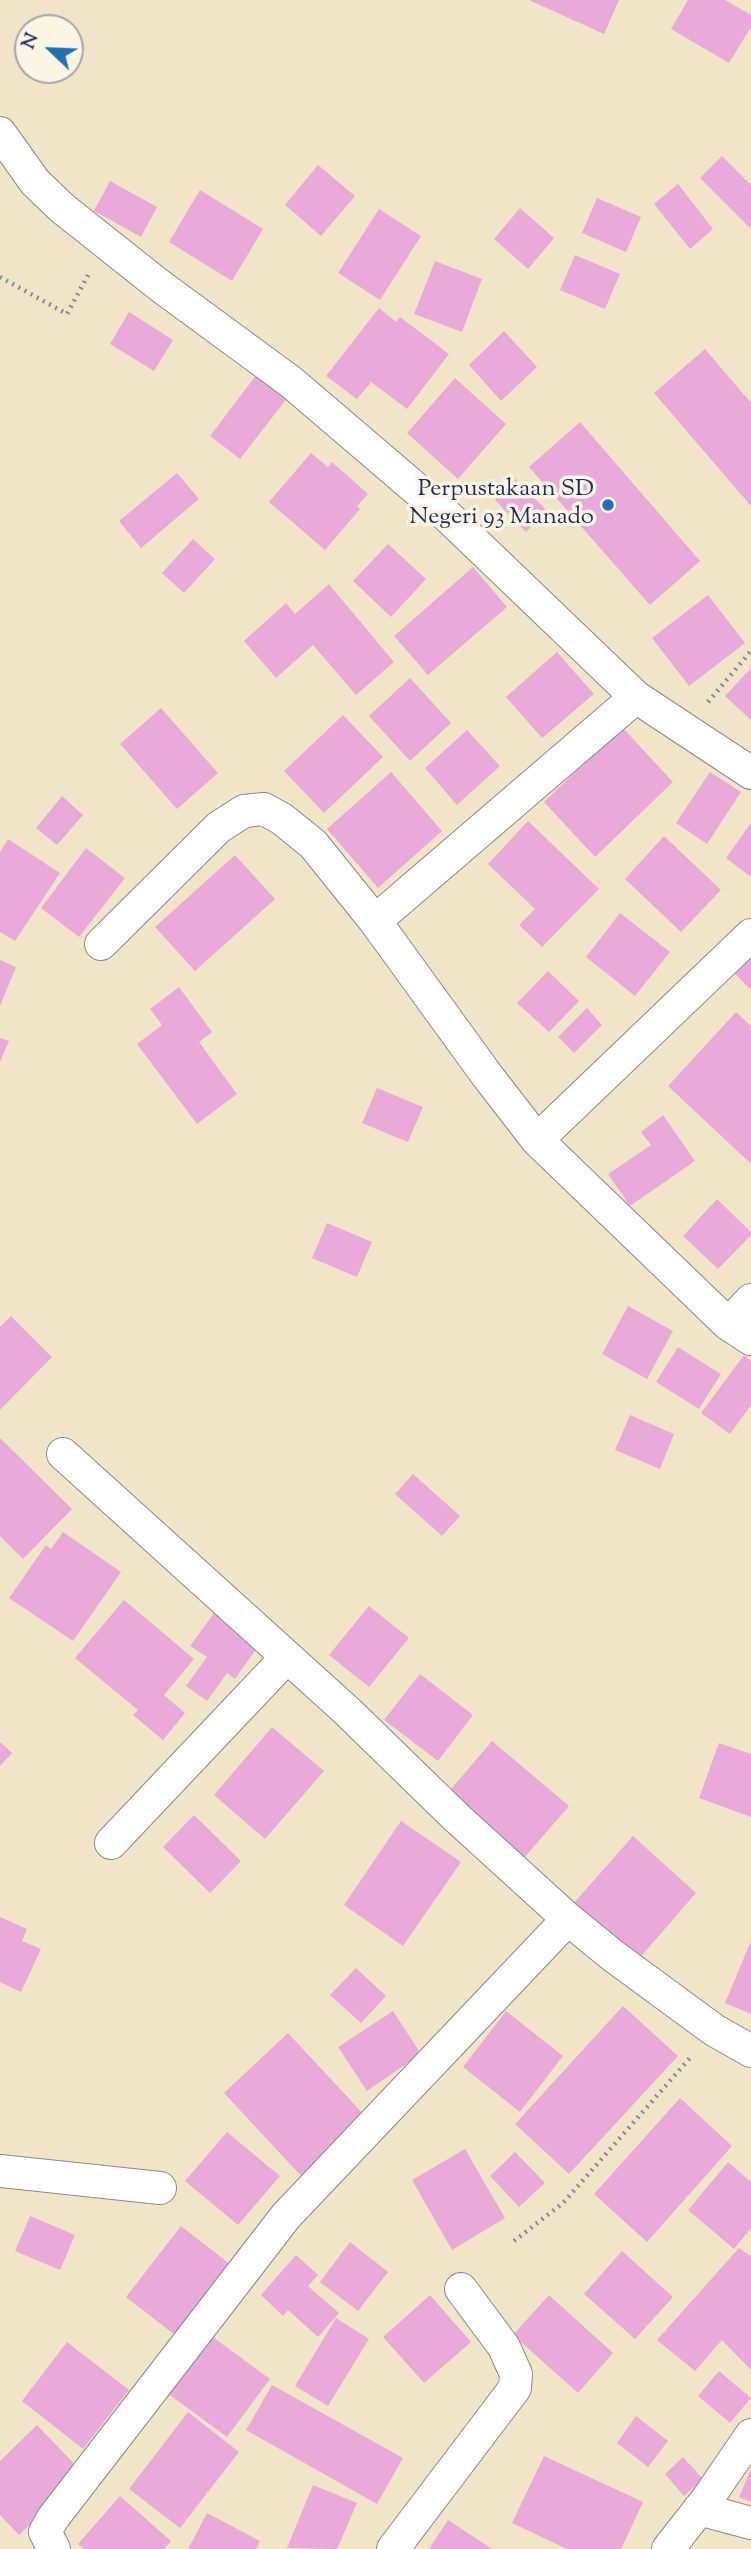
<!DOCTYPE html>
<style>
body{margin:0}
#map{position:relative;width:751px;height:2549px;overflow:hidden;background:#f1e5c8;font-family:"Sorts Mill Goudy",serif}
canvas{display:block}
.north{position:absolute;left:14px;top:14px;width:70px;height:70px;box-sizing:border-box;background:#fcf5e5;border:2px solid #a2a6af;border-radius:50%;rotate:293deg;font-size:19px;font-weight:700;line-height:28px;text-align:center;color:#1b2f5e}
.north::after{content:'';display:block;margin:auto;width:24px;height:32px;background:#1f6fb2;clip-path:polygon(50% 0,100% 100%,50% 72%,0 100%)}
</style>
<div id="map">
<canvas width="751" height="2549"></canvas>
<div class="north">N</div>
</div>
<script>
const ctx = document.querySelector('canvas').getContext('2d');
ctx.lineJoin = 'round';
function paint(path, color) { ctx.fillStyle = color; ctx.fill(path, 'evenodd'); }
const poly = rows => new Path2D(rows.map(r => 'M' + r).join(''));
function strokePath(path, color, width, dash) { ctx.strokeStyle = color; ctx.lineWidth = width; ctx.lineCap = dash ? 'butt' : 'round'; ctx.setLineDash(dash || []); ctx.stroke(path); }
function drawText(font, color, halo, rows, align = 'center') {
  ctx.font = font + ' "Sorts Mill Goudy",serif'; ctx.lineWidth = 7; ctx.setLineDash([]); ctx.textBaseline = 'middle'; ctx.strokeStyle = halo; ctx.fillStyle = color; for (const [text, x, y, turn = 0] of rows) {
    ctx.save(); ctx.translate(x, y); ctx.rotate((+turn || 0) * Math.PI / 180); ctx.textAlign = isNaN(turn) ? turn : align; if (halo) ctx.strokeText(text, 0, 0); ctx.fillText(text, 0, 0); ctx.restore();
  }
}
paint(poly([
 [529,0,619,0,604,34],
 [688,0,725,0,751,15,751,27,729,63,671,29],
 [722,156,751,185,751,229,700,178],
 [318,165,355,196,321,236,285,205],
 [110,181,157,207,141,237,94,211],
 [678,184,713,229,690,249,654,204],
 [200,190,263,229,232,281,169,242],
 [597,198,641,217,626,252,582,233],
 [520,208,554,238,528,269,494,239],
 [379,209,421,236,380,300,338,273],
 [575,255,620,274,605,309,560,290],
 [435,261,482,279,462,332,414,314],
 [379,308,396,322,400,317,449,354,407,409,371,382,357,399,326,376],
 [129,312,173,340,154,371,110,344],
 [504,331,537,367,501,401,469,365],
 [705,349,751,403,751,506,654,393],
 [257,374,288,397,240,459,210,436],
 [455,378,506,424,458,479,407,433],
 [580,422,700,561,650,605,529,467],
 [311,453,328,467,332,462,368,494,357,506,360,509,325,550,269,502],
 [177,473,199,499,141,548,119,521],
 [516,479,547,511,526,532,495,500],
 [193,539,215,559,184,593,162,573],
 [388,544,426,579,391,617,353,581],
 [473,567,507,607,428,675,394,636],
 [329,584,394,662,356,695,313,645,276,678,244,641,286,603,295,614],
 [708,595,745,643,689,686,652,638],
 [557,652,594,694,542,738,506,697],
 [751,668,751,720,725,696],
 [410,678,451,723,410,761,369,716],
 [161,708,218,773,177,809,120,744],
 [343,715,383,757,324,813,284,771],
 [622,727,673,782,595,857,544,802],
 [467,730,500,766,457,805,425,768],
 [391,772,442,831,378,888,327,829],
 [710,772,741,792,707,844,676,823],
 [62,796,83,815,57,845,36,828],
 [528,821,599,889,542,947,519,925,535,909,488,864],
 [751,823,751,877,726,858],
 [664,836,721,890,681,932,625,879],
 [8,839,60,873,15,941,0,932,0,852],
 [86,848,125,878,79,937,41,908],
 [235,855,275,899,195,971,155,927],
 [620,913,670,952,635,996,586,957],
 [751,953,751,990,732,971],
 [0,960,16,967,0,1006],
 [548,971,579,1001,549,1032,517,1003],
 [179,987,212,1032,199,1042,237,1094,197,1124,137,1044,162,1025,150,1009],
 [587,1008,602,1025,574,1053,558,1037],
 [736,1012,751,1026,751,1164,668,1086],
 [0,1038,9,1041,0,1062],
 [377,1088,423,1107,408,1142,362,1123],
 [663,1115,695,1161,630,1206,608,1174,651,1145,641,1132],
 [717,1199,751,1232,751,1235,718,1269,683,1236],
 [327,1223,372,1242,357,1277,312,1258],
 [628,1306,673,1331,647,1379,602,1354],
 [11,1316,52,1357,0,1410,0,1327],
 [678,1347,721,1374,699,1409,656,1382],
 [744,1355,751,1361,751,1405,730,1434,701,1413],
 [630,1415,674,1434,660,1469,615,1450],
 [0,1438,72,1509,23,1559,0,1536],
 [413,1474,460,1516,442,1536,395,1494],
 [63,1532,121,1572,73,1641,9,1598,46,1545,51,1549],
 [124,1600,194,1659,164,1695,185,1713,163,1740,133,1715,138,1710,75,1658],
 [369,1606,409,1638,369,1687,329,1655],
 [214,1613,259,1645,235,1679,227,1673,207,1701,186,1686,207,1657,190,1646],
 [420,1674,473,1715,438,1761,384,1720],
 [272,1727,324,1771,265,1839,214,1795],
 [492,1741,569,1806,524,1858,447,1794],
 [0,1742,12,1753,0,1766],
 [719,1743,751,1754,751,1817,699,1798],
 [194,1815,241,1861,210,1893,163,1847],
 [401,1821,461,1862,403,1946,344,1905],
 [633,1836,696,1893,637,1961,573,1904],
 [0,1917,27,1929,22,1941,41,1949,21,1992,0,1982],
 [751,1941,751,2014,725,2003],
 [356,1968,386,1996,361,2023,330,1995],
 [623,2006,678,2056,569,2174,515,2124],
 [393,2011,421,2054,367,2091,338,2047],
 [506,2011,563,2056,520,2112,463,2067],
 [288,2033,367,2118,303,2178,224,2093],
 [680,2098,732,2146,647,2242,594,2194],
 [227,2132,280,2176,238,2225,185,2181],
 [465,2149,505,2218,452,2250,412,2180],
 [515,2152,545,2183,519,2207,490,2176],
 [728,2162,751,2182,751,2228,734,2249,688,2210],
 [30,2216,75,2235,60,2270,15,2251],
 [181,2226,235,2268,180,2339,126,2297],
 [350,2242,388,2272,358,2311,320,2282],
 [739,2248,751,2256,751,2370,722,2340,695,2371,657,2340],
 [622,2251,673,2297,635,2339,584,2294],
 [296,2255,318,2275,308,2286,339,2313,318,2337,288,2310,283,2316,261,2295],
 [430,2295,471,2342,424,2383,383,2337],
 [549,2295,613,2353,578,2393,513,2335],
 [336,2318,369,2339,328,2406,295,2386],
 [206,2332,270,2379,227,2437,163,2390],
 [67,2342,129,2390,83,2449,22,2401],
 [719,2371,751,2398,730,2423,698,2396],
 [272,2385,403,2458,377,2504,246,2430],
 [188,2412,239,2452,180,2528,129,2489],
 [636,2416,668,2441,648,2467,617,2443],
 [37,2425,83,2473,19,2535,0,2515,0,2461],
 [544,2456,643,2502,621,2549,567,2549,512,2523],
 [683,2457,703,2479,684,2496,665,2474],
 [751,2469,751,2502,739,2497],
 [313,2485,357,2503,337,2549,287,2548],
 [120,2496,171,2541,164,2549,84,2549,78,2544],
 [207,2513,260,2541,256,2549,188,2549],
 [448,2520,492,2549,429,2549]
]), '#e9aada');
const street = poly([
 [0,133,35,182,62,208,159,285,291,382,442,511,636,697,751,773],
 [375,921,636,697],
 [101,944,219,827,244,811,264,809,282,819,313,844,375,921,486,1074,537,1140,728,1324,751,1339],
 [537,1140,751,935],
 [728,1324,751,1300],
 [63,1454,347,1711,457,1818,568,1919,612,1955,714,2030,751,2051],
 [111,1843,287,1657],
 [0,2171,160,2188],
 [699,2509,751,2523],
 [54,2549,45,2532,53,2518,286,2216,568,1919],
 [393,2549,515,2388,516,2374,504,2347,461,2289],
 [668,2549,708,2498,751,2435]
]);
strokePath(street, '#868a93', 34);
strokePath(poly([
 [0,277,67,314,88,275],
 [708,702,751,651],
 [514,2241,563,2203,690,2058]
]), '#868a93', 4.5, [2, 5]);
strokePath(street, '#fff', 32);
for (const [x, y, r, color] of [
 [608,505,7,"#1f6fb2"]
]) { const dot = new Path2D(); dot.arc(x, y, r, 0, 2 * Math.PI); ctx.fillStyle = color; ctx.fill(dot); strokePath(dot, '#fcf5e5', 2.5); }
drawText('24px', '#1b2f5e', '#fcf5e5', [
 ["Perpustakaan SD",594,491],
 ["Negeri 93 Manado",594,519]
], 'right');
</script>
